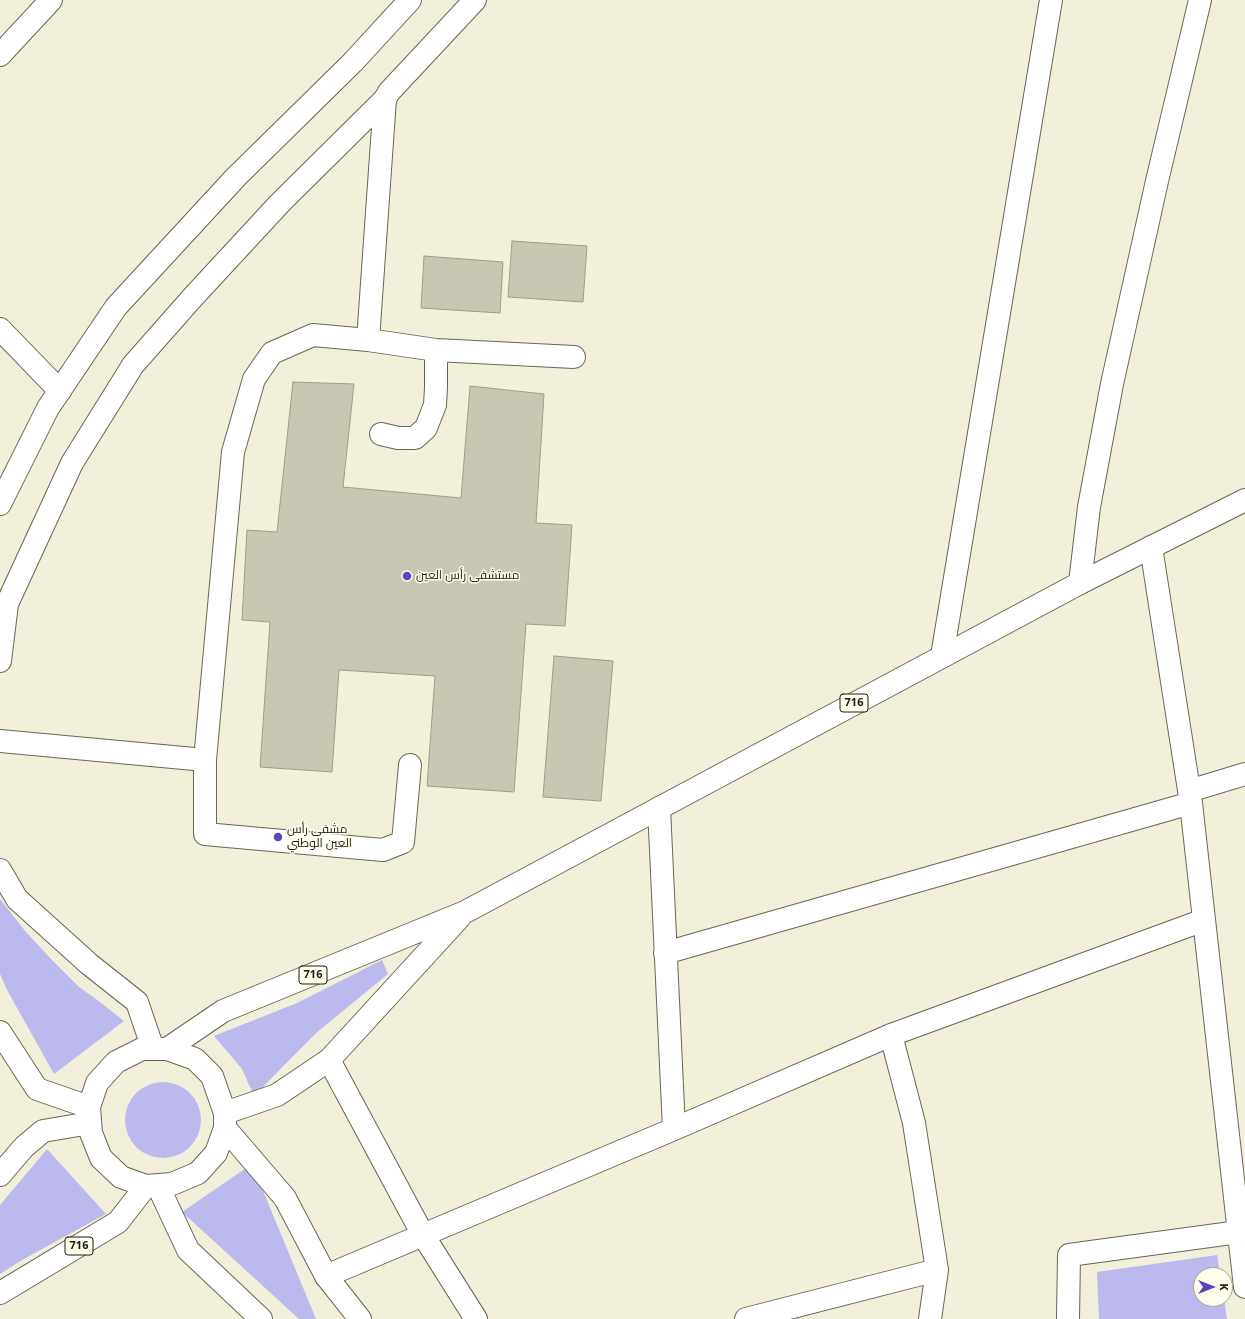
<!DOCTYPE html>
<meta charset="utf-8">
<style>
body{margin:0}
#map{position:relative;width:1245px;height:1319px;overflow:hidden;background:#f2f0da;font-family:"Noto Sans",sans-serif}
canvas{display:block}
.north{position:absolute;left:1193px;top:1267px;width:40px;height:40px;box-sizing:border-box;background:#fefdec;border:1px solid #a3a295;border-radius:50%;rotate:90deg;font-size:11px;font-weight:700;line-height:16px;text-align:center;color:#1a1a12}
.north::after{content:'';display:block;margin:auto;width:14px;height:18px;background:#5c44bc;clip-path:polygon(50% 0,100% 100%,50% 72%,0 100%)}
</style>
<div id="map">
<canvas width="1245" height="1319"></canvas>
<div class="north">K</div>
</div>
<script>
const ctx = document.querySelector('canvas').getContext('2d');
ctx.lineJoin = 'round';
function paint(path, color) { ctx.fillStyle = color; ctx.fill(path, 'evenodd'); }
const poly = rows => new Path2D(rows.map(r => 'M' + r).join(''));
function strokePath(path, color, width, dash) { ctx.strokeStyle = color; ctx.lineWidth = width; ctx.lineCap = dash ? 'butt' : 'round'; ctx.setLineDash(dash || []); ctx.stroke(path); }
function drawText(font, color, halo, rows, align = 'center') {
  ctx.font = font + ' "Noto Sans",Cairo,sans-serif'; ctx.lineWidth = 3; ctx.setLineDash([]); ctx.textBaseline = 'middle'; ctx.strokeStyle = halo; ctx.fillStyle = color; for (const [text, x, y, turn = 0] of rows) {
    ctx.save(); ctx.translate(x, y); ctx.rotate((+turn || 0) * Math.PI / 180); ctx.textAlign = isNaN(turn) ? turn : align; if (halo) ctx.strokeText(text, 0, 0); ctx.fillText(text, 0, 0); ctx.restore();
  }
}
paint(poly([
 [0,899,26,932,51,959,79,987,96,999,124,1021,54,1074,7,990,0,974],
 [382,960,388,974,316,1033,254,1096,242,1069,214,1036,297,1003],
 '125 1120a38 38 0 1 1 76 0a38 38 0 1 1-76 0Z',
 [47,1149,106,1214,22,1260,0,1274,0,1205],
 [252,1164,316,1319,299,1319,182,1212],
 [1217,1255,1220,1275,1201,1275,1201,1299,1224,1299,1227,1319,1099,1319,1097,1272]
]), '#bcb9ef');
const building = poly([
 [512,241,587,246,583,302,508,297,512,241],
 [424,256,503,262,500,313,421,308,424,256],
 [293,382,354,384,343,487,461,498,470,386,544,394,536,523,572,525,565,626,526,624,514,792,427,786,435,676,339,670,332,772,260,767,270,622,242,620,247,530,277,532,293,382],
 [554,656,613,661,601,801,543,797,554,656]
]);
paint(building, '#c9c7b3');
strokePath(building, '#9f9d89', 1);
const minor = poly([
 [0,55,51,0],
 [385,99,368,340,436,350,574,357],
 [0,329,60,391],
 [381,434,398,438,415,438,426,428,435,405,436,388,436,350],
 [1151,547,1191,803,1245,1287],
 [1080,583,1089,507,1112,384,1157,181,1200,0],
 [942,656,1051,0],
 [0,741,205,760,205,834,383,850,403,842,410,765],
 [205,760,233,452,254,379,272,353,313,335,368,340],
 [1189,791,1245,774],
 [659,808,674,1129],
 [665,953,1191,803],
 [891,1035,914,1123,937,1270,930,1319],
 [329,1060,423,1235,476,1319],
 [326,1276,674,1129,891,1035,1204,920],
 [746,1319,937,1270],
 [1068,1319,1069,1255,1239,1232]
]);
const major = poly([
 [0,504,48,408,116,307,236,177,353,62,410,0],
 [0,661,7,604,72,463,133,365,193,297,280,203,385,99,389,92,475,0],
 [0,870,17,899,89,964,137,1002,153,1049],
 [0,1032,37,1089,89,1107],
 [167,1049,223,1011,465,912,1080,583,1245,500],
 [225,1113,277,1095,329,1060,460,917],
 [225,1128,216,1153,198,1173,172,1184,146,1186,121,1177,101,1158,91,1133,89,1107,97,1083,116,1062,142,1049,167,1049,195,1059,212,1076,225,1113,225,1128,285,1198,326,1276,360,1319],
 [0,1175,24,1147,43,1131,90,1123],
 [158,1186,188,1250,261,1319],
 [0,1293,118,1222,146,1186]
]);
strokePath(minor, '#686654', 24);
strokePath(major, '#686654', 24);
strokePath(minor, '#fff', 22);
strokePath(major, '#fff', 22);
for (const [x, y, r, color] of [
 [407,576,5,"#5c44bc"],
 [278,837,5,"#5c44bc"]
]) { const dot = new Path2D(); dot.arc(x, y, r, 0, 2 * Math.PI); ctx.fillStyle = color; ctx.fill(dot); strokePath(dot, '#fefdec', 1.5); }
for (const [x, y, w] of [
 [854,703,28],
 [313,975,28],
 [79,1246,28]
]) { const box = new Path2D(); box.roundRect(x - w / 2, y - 9, w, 18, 3); ctx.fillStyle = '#fefdec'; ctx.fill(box); strokePath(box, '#1a1a12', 1); }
drawText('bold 11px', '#1a1a12', null, [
 ["716",854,703],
 ["716",313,975],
 ["716",79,1246]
]);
drawText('12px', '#1a1a12', '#fefdec', [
 ["مستشفى رأس العين",416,576],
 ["مشفى رأس",287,830],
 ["العين الوطني",287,844]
], 'left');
</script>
